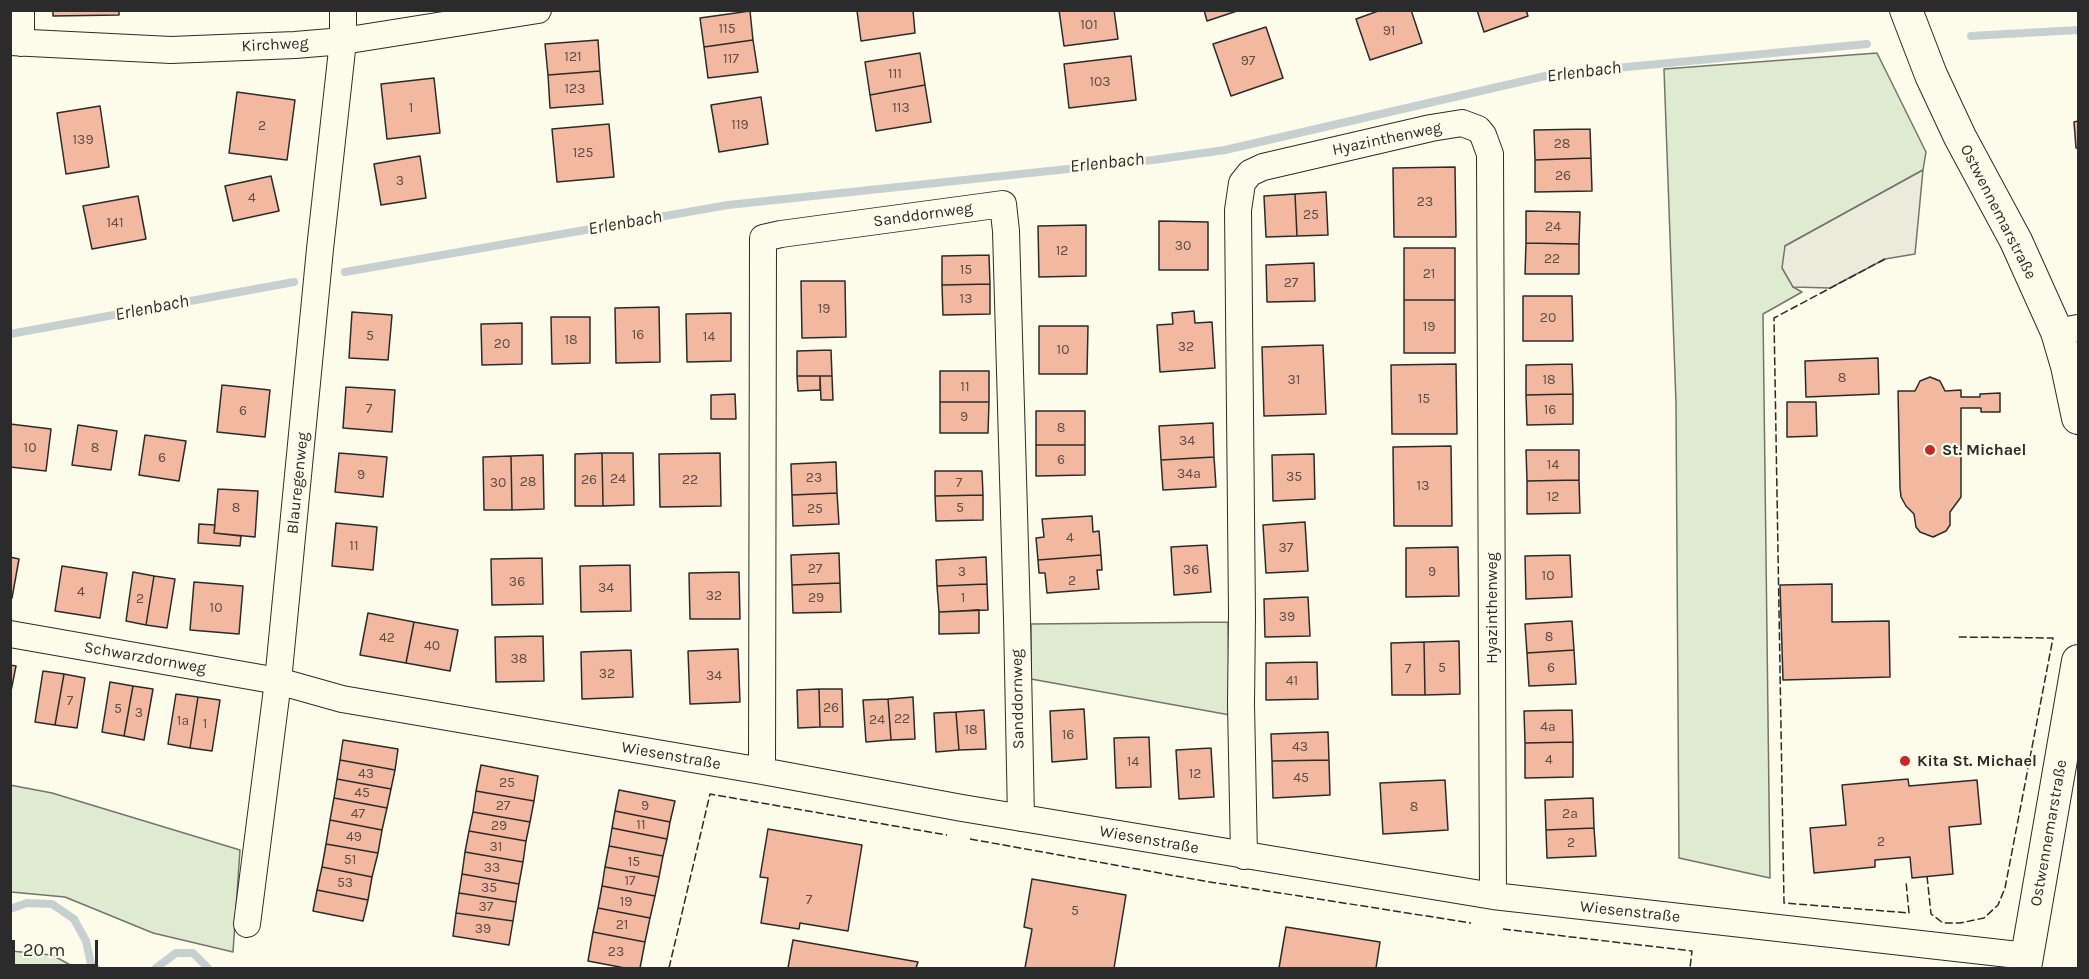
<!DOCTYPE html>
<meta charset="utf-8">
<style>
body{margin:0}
#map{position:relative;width:2089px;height:979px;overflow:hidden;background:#fdfbea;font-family:Karla,sans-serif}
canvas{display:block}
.frame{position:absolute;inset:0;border:12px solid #2b2b2b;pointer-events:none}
.scale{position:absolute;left:12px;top:940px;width:86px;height:27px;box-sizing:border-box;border:3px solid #2b2b2b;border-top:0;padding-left:8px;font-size:18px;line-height:21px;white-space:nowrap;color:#2b2b2b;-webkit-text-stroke:4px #fdfbea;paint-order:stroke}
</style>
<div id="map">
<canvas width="2089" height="979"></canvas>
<div class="frame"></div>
<div class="scale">20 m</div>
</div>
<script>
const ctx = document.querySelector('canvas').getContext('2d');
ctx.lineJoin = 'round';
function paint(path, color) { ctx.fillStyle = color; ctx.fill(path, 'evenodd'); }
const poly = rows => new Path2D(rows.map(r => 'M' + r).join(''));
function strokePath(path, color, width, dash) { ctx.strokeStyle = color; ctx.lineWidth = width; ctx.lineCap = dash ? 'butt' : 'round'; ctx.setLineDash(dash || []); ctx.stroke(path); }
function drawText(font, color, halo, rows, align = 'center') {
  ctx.font = font + ' Karla,sans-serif'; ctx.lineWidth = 4.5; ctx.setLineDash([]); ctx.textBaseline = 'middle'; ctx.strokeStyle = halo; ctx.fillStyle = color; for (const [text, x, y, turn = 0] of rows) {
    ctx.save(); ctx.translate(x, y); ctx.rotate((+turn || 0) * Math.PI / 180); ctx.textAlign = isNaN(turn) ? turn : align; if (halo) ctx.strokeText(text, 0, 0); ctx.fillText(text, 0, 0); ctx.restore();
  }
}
const green = poly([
 [1877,53,1926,152,1923,170,1785,246,1793,287,1802,292,1763,314,1770,878,1679,858,1676,403,1664,69,1877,53],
 [1228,622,1230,715,1031,679,1031,624,1228,622],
 [10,785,52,793,240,850,233,952,153,933,65,897,11,892,10,785],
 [11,951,52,955,76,968,11,968,11,951]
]);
paint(green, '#deebd1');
strokePath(green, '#74746e', 1.5);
const parking = poly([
 [1923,170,1915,254,1885,259,1830,288,1793,287,1782,268,1785,246,1923,170]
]);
paint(parking, '#eceadb');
strokePath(parking, '#74746e', 1.5);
strokePath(poly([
 [1971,36,2078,30],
 [345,272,728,205,1153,160,1225,150,1554,74,1867,44],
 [10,334,294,282],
 [10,909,27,903,52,904,74,919,86,941,91,964,96,968],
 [156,968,176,953,193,953,208,968]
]), '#c7d0d0', 8);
const building = poly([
 [53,10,119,10,119,15,53,16,53,10],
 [913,10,915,33,861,41,857,11,913,10],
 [1059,10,1114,10,1118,39,1064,46,1059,10],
 [1204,10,1240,10,1207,21,1204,10],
 [1381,10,1411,10,1422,43,1370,60,1356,19,1381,10],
 [1477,10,1526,10,1528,16,1484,32,1477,10],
 [750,11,753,40,704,47,700,18,750,11],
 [1266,27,1283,78,1231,96,1213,44,1266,27],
 [598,40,600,71,548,75,545,44,598,40],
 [753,40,758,72,708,78,704,47,753,40],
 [920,53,925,85,870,95,865,62,920,53],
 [1131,56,1136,100,1069,108,1064,64,1131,56],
 [600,71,603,104,550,108,548,75,600,71],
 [434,78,440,133,387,139,381,84,434,78],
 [925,85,931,122,876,131,870,95,925,85],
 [237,92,295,100,287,160,229,153,237,92],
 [761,97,768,144,719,152,711,105,761,97],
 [100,106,109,167,66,174,57,113,100,106],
 [2078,121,2078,148,2076,148,2074,122,2078,121],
 [609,124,614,177,557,182,552,129,609,124],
 [1590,129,1591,158,1535,160,1534,130,1590,129],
 [420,156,426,198,381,205,374,164,420,156],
 [1591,158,1592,191,1535,192,1535,160,1591,158],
 [1455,167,1456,237,1394,237,1393,168,1455,167],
 [271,176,279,211,233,221,225,186,271,176],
 [1326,192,1328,235,1297,236,1295,194,1326,192],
 [1295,194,1297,236,1266,237,1264,196,1295,194],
 [138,196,146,239,92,249,83,206,138,196],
 [1526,211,1580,212,1579,244,1526,243,1526,211],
 [1159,221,1208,222,1208,270,1159,270,1159,221],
 [1086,225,1086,276,1039,277,1038,226,1086,225],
 [1526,243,1579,244,1579,274,1525,274,1526,243],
 [1404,248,1455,248,1455,300,1404,300,1404,248],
 [989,255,990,284,942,285,942,256,989,255],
 [1314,263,1315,301,1267,302,1266,265,1314,263],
 [801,281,845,281,846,337,802,338,801,281],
 [990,284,990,314,943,315,942,285,990,284],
 [1523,296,1572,296,1573,341,1523,341,1523,296],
 [1404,300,1455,300,1455,353,1404,353,1404,300],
 [659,307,660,362,616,363,615,308,659,307],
 [1194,311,1195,323,1212,322,1215,368,1160,372,1157,325,1173,324,1172,313,1194,311],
 [352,312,392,315,388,360,349,358,352,312],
 [731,313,731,361,687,362,686,314,731,313],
 [551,317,590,317,590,363,552,364,551,317],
 [522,323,522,364,482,365,481,324,522,323],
 [1039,326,1088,326,1087,374,1039,374,1039,326],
 [1323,345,1326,414,1264,416,1262,347,1323,345],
 [831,350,832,376,797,376,797,351,831,350],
 [1878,358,1879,394,1806,397,1805,361,1878,358],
 [1456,364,1457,434,1392,434,1391,365,1456,364],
 [1572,364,1573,394,1526,395,1526,365,1572,364],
 [940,371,989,371,989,402,940,402,940,371],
 [797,376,820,376,820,390,798,391,797,376],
 [820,376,832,376,833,400,821,400,820,376],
 [1930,377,1940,381,1945,391,1961,390,1961,397,1980,397,1980,394,2000,393,2000,412,1981,412,1981,408,1961,408,1961,497,1950,512,1950,525,1946,531,1933,537,1920,532,1916,527,1914,514,1906,506,1901,497,1900,488,1898,391,1915,391,1920,381,1930,377],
 [222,385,270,390,265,437,217,432,222,385],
 [346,387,395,390,392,432,343,428,346,387],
 [735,394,736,419,711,419,711,395,735,394],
 [1573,394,1573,424,1527,425,1526,395,1573,394],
 [940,402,989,402,988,433,940,433,940,402],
 [1787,402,1816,402,1817,436,1787,437,1787,402],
 [1036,411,1085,411,1085,445,1036,445,1036,411],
 [1213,423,1214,457,1161,460,1159,426,1213,423],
 [10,424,51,429,46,471,10,467,10,424],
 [78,425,117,431,111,470,72,465,78,425],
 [145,435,186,441,179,481,139,475,145,435],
 [1036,445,1085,445,1085,475,1036,476,1036,445],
 [1451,446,1452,526,1394,526,1393,447,1451,446],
 [1526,450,1579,450,1579,480,1527,481,1526,450],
 [339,453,387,457,383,497,335,492,339,453],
 [602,453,633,453,634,505,603,506,602,453],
 [602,453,603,506,575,506,575,454,602,453],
 [720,453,721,506,660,507,659,454,720,453],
 [1314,454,1315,499,1273,501,1272,455,1314,454],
 [543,455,544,509,512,510,511,456,543,455],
 [511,456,512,510,484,510,483,457,511,456],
 [1214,457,1216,487,1163,490,1161,460,1214,457],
 [836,462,837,493,792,495,791,464,836,462],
 [935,471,982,471,983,495,935,496,935,471],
 [1579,480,1580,513,1527,514,1527,481,1579,480],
 [218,489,258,491,255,537,214,533,218,489],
 [837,493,839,524,793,526,792,495,837,493],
 [983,495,983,520,936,521,935,496,983,495],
 [1092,516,1093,532,1099,531,1101,555,1038,560,1036,538,1044,537,1042,519,1092,516],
 [1305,522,1308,571,1266,573,1263,525,1305,522],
 [336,523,377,527,373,570,332,566,336,523],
 [199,524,215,525,214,533,241,536,240,546,198,543,199,524],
 [1207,545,1211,592,1174,595,1171,547,1207,545],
 [1458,547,1459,596,1406,597,1406,548,1458,547],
 [839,553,840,583,792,585,791,555,839,553],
 [1101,555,1102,570,1097,570,1099,589,1047,593,1045,573,1039,573,1038,560,1101,555],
 [1570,555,1572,597,1526,599,1525,556,1570,555],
 [10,557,19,559,12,598,10,598,10,557],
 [986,557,987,584,937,586,936,560,986,557],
 [542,558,543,604,492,605,491,559,542,558],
 [630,565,631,611,581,612,580,566,630,565],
 [62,566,107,573,100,618,55,611,62,566],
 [133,572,154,576,146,625,126,621,133,572],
 [739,572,740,619,690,619,689,573,739,572],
 [154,576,175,579,167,628,146,625,154,576],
 [194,582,243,586,239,634,190,630,194,582],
 [840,583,841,612,793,613,792,585,840,583],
 [987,584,988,610,939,612,937,586,987,584],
 [1832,584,1832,622,1889,621,1890,677,1783,680,1780,585,1832,584],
 [1308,597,1310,636,1265,637,1264,599,1308,597],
 [979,610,979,633,939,634,939,612,979,610],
 [368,613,414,622,406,663,360,655,368,613],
 [1572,621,1574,650,1527,653,1525,624,1572,621],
 [414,622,458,630,450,671,406,663,414,622],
 [543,636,544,681,496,682,495,637,543,636],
 [1459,641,1460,694,1425,695,1424,642,1459,641],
 [1424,642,1425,695,1392,695,1391,643,1424,642],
 [738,649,740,702,690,704,688,651,738,649],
 [631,650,633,697,582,699,581,652,631,650],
 [1574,650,1576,684,1529,686,1527,653,1574,650],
 [1317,662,1318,699,1266,700,1266,663,1317,662],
 [10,665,16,666,10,696,10,665],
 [43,671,64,674,55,725,35,722,43,671],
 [64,674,85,678,77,728,55,725,64,674],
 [110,682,133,686,124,736,102,732,110,682],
 [133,686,153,689,144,740,124,736,133,686],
 [819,689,842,689,843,727,820,727,819,689],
 [819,689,820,727,798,728,797,690,819,689],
 [176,694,198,697,190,748,168,744,176,694],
 [198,697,220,700,212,751,190,748,198,697],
 [913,697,915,739,891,740,888,699,913,697],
 [888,699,891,740,866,742,863,700,888,699],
 [1084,709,1087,759,1052,762,1050,711,1084,709],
 [984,710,986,749,959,750,956,712,984,710],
 [1572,710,1573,742,1525,743,1524,711,1572,710],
 [956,712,959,750,936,752,934,713,956,712],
 [1328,732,1329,760,1272,761,1271,734,1328,732],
 [1149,737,1151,787,1116,788,1114,738,1149,737],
 [343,740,398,749,395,770,340,760,343,740],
 [1573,742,1573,777,1525,778,1525,743,1573,742],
 [1211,748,1214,797,1179,799,1176,750,1211,748],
 [340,760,395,770,391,789,337,779,340,760],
 [1329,760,1330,795,1273,798,1272,761,1329,760],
 [481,765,538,776,534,801,476,791,481,765],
 [337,779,391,789,387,808,334,798,337,779],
 [1908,779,1909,786,1977,780,1981,824,1949,827,1953,874,1912,878,1910,857,1875,860,1875,867,1814,873,1810,828,1846,825,1842,785,1908,779],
 [1445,780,1448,830,1383,834,1380,783,1445,780],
 [619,790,675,801,670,822,615,811,619,790],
 [476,791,534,801,530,822,473,812,476,791],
 [334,798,387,808,382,830,330,820,334,798],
 [1593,798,1594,828,1546,830,1545,800,1593,798],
 [615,811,670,822,667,839,612,828,615,811],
 [473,812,530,822,526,841,469,831,473,812],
 [330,820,382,830,378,853,326,844,330,820],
 [612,828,667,839,663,856,609,846,612,828],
 [1594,828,1596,856,1547,858,1546,830,1594,828],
 [768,829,862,845,848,931,800,923,799,929,761,923,768,878,760,877,768,829],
 [469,831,526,841,523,862,465,852,469,831],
 [326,844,378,853,372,877,322,867,326,844],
 [609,846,663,856,659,877,605,867,609,846],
 [465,852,523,862,519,884,462,874,465,852],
 [322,867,372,877,368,900,317,890,322,867],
 [605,867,659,877,655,896,602,886,605,867],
 [462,874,519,884,516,902,459,893,462,874],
 [1032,879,1126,895,1114,968,1025,968,1032,929,1024,927,1032,879],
 [602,886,655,896,650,918,598,908,602,886],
 [317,890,368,900,363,921,313,911,317,890],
 [459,893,516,902,513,921,456,913,459,893],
 [598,908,650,918,645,942,593,932,598,908],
 [456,913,513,921,509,945,453,936,456,913],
 [1286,927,1380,942,1376,968,1279,968,1286,927],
 [593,932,645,942,640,968,625,968,588,961,593,932],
 [793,940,918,962,916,968,788,968,793,940]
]);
paint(building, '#f2b8a0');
strokePath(building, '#2b2b2b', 1.5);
const minor = poly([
 [21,10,21,43],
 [10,42,171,50,295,45,343,41,538,10],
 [2057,332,2078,328],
 [10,634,278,681,342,699,762,771,962,808,1493,896,2027,956],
 [762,771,763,238,781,234,1003,204,1006,231,1017,618,1021,818],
 [1244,856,1241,704,1242,615,1238,210,1242,183,1250,173,1263,167,1431,128,1462,123,1478,129,1483,135,1490,154,1493,896],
 [247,924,278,681,320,249,343,41,343,10]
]);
const tertiary = poly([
 [1906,10,1931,75,1960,137,2016,241,2057,332,2067,366,2078,418],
 [2025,968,2078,661]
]);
strokePath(minor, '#2b2b2b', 28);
strokePath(tertiary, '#2b2b2b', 34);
strokePath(minor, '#fdfbea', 26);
strokePath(tertiary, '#fdfbea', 32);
strokePath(poly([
 [1885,259,1774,318,1784,903,1909,913,1906,881],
 [970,839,1204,881,1471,923],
 [1927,876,1931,914,1943,923,1960,923,1984,918,1998,905,2005,888,2053,638,1957,637],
 [1503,929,1692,951,1690,968],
 [669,968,710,794,947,835]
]), '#2b2b2b', 1.5, [8, 3]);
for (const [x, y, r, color] of [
 [1930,450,6,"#c62828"],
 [1905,761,6,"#c62828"]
]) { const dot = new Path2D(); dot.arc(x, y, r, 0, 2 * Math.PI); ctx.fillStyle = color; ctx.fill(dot); strokePath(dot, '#fdfbea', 2); }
drawText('14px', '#5d4e48', null, [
 ["101",1089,25],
 ["115",727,29],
 ["91",1389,31],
 ["121",573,57],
 ["117",731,59],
 ["97",1248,61],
 ["111",895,74],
 ["103",1100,82],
 ["123",575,89],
 ["1",411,108],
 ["113",901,108],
 ["119",740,125],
 ["2",262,126],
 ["139",83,140],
 ["28",1562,144],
 ["125",583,153],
 ["26",1563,176],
 ["3",400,181],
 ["4",252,198],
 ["23",1425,202],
 ["25",1311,215],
 ["141",115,223],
 ["24",1553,227],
 ["30",1183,246],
 ["12",1062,251],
 ["22",1552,259],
 ["15",966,270],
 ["21",1429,274],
 ["27",1291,283],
 ["13",966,299],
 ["19",824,309],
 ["20",1548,318],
 ["19",1429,327],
 ["16",638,335],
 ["5",370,336],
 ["14",709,337],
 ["18",571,340],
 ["20",502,344],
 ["32",1186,347],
 ["10",1063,350],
 ["8",1842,378],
 ["31",1294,380],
 ["18",1549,380],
 ["11",965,387],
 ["15",1424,399],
 ["7",369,409],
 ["16",1550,410],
 ["6",243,411],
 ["9",964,417],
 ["8",1061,428],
 ["34",1187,441],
 ["10",30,448],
 ["8",95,448],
 ["6",162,458],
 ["6",1061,460],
 ["14",1553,465],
 ["34a",1189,474],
 ["9",361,475],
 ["35",1294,477],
 ["23",814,478],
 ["24",618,479],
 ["26",589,480],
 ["22",690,480],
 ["28",528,482],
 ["30",498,483],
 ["7",959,483],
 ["13",1423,486],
 ["12",1553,497],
 ["8",236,508],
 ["5",960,508],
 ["25",815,509],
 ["4",1070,538],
 ["11",354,546],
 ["37",1286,548],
 ["27",815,569],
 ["36",1191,570],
 ["3",962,572],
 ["9",1432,572],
 ["10",1548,576],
 ["2",1072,581],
 ["36",517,582],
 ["34",606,588],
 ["4",81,592],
 ["32",714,596],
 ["29",816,598],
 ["1",963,598],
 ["2",140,599],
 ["10",216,608],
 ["39",1287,617],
 ["8",1549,637],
 ["42",387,638],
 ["40",432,646],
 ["38",519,659],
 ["5",1442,668],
 ["6",1551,668],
 ["7",1408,669],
 ["32",607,674],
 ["34",714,676],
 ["41",1292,681],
 ["7",70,701],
 ["26",831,708],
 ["5",118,709],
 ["3",139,713],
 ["22",902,719],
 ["24",877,720],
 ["1a",183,721],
 ["1",205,724],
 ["4a",1548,727],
 ["18",971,730],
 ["16",1068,735],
 ["43",1300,747],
 ["4",1549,760],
 ["14",1133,762],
 ["43",366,774],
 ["12",1195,774],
 ["45",1301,778],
 ["25",507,783],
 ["45",362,793],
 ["27",503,806],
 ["9",645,806],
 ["8",1414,807],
 ["47",358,814],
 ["2a",1570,814],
 ["11",641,825],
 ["29",499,826],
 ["49",354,837],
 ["2",1881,842],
 ["2",1571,843],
 ["31",496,847],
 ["51",350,860],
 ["15",634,862],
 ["33",492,868],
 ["17",630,881],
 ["53",345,883],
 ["35",489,888],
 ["7",809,900],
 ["19",626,902],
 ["37",486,907],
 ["5",1075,911],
 ["21",622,925],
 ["39",483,929],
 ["23",616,952]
]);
drawText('16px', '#2b2b2b', '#fdfbea', [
 ["Kirchweg",275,45,-3],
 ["Hyazinthenweg",1387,139,-12],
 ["Ostwennemarstraße",1998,212,63],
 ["Sanddornweg",923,215,-8],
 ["Blauregenweg",298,483,-84],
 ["Hyazinthenweg",1492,608,-90],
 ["Schwarzdornweg",145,658,10],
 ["Sanddornweg",1018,699,-91],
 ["Wiesenstraße",671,756,10],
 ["Ostwennemarstraße",2049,833,-80],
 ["Wiesenstraße",1149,840,10],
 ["Wiesenstraße",1630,912,6]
]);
drawText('bold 16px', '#2b2b2b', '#fdfbea', [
 ["St. Michael",1942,450],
 ["Kita St. Michael",1917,761]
], 'left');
drawText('italic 18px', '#2b2b2b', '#fdfbea', [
 ["Erlenbach",1584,72,-7],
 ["Erlenbach",1107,163,-6],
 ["Erlenbach",625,223,-10],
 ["Erlenbach",152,308,-11]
]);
</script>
